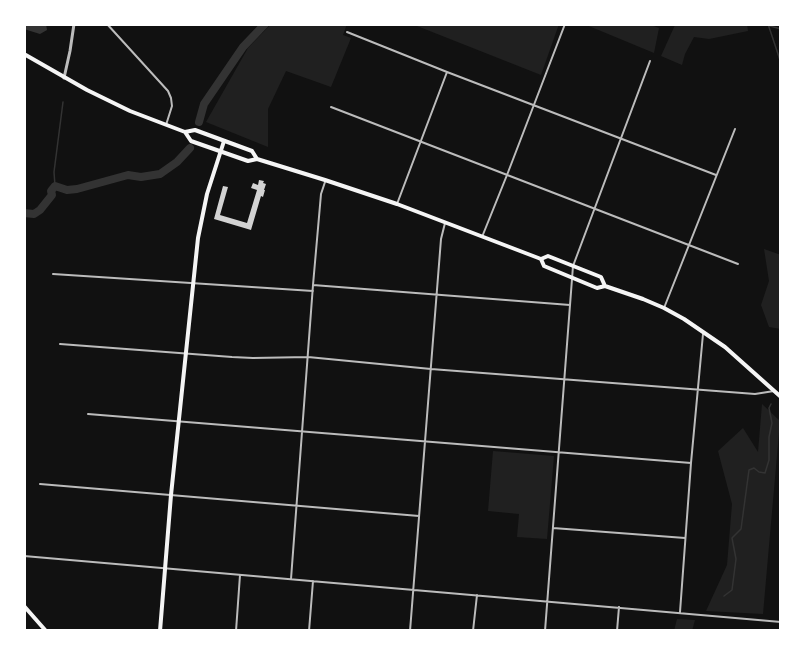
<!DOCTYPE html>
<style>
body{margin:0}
#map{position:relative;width:805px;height:655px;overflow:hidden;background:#111;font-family:"Golos Text",sans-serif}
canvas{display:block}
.frame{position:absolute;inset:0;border:26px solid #fff;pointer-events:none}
</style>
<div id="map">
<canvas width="805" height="655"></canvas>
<div class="frame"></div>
</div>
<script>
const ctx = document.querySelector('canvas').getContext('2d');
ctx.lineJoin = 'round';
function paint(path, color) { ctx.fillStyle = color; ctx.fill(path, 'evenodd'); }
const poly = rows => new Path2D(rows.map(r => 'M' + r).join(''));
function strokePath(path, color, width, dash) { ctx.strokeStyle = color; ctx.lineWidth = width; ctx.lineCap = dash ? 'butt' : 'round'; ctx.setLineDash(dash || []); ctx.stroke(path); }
paint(poly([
 [271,24,347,24,343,35,351,38,331,87,286,71,268,109,268,147,206,122,248,48],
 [412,24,559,24,541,75],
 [584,24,648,24,659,28,654,53],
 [684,24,747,24,748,31,709,39,694,37,685,54,682,65,661,56,675,25],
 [764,249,781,255,781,329,769,327,761,305,769,281],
 [762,404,780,421,763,614,706,611,727,565,732,504,718,451,743,428,758,452],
 [493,451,554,456,547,539,517,537,519,514,488,511],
 [677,619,695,620,692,631,674,631]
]), '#202020');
paint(poly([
 [24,24,46,24,47,30,40,34,24,29]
]), '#333');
strokePath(poly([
 [768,24,781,63],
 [770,26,781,29],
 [55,186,54,172,63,102],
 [724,596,732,590,736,559,732,538,741,529,749,470,754,468,759,472,765,473,769,460,769,437,772,423,769,408,771,404]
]), '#333', 1.5);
strokePath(poly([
 [199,122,204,104,243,47,265,24],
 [24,213,34,214,40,210,52,195,51,191,55,186,67,190,77,189,128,175,141,177,160,174,177,162,190,148]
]), '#333', 8);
paint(poly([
 [259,180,264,181,263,183,266,184,264,190,265,190,263,197,261,196,251,230,214,219,223,186,228,187,220,215,247,223,257,190,251,188,253,183,258,185]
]), '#d3d3d3');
strokePath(poly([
 [107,24,168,91,171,98,172,106,166,125],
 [347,32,447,72,716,175],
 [331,107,738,264],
 [397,204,447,72],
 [482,237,507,175,565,24],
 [53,274,313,291],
 [313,285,570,305],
 [664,308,735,129],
 [60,344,232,357,253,358,308,357,431,369,755,394,774,391],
 [88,414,691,463],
 [40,484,419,516],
 [553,528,685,538],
 [24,556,781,622],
 [291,579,313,285,321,194,325,182],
 [680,612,691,463,703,334],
 [236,631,240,575],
 [309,631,313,581],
 [410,631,441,239,445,223],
 [473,631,477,595],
 [545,631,573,266,650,61],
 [617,631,619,607]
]), '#bcbcbc', 2);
strokePath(poly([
 [64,78,70,51,74,24]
]), '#bcbcbc', 3);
strokePath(poly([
 [24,606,46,631],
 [160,631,171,495,198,238,207,194,224,141]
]), '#f5f5f5', 4);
strokePath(poly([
 [24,54,87,90,130,111,185,132,195,130,252,151,257,159],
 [185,132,191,141,248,161,257,159,325,180,397,204,541,259,548,256,601,277,605,286],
 [541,259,544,266,597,288,605,286,643,299,664,308,684,319,725,347,781,397]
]), '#f5f5f5', 4);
</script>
